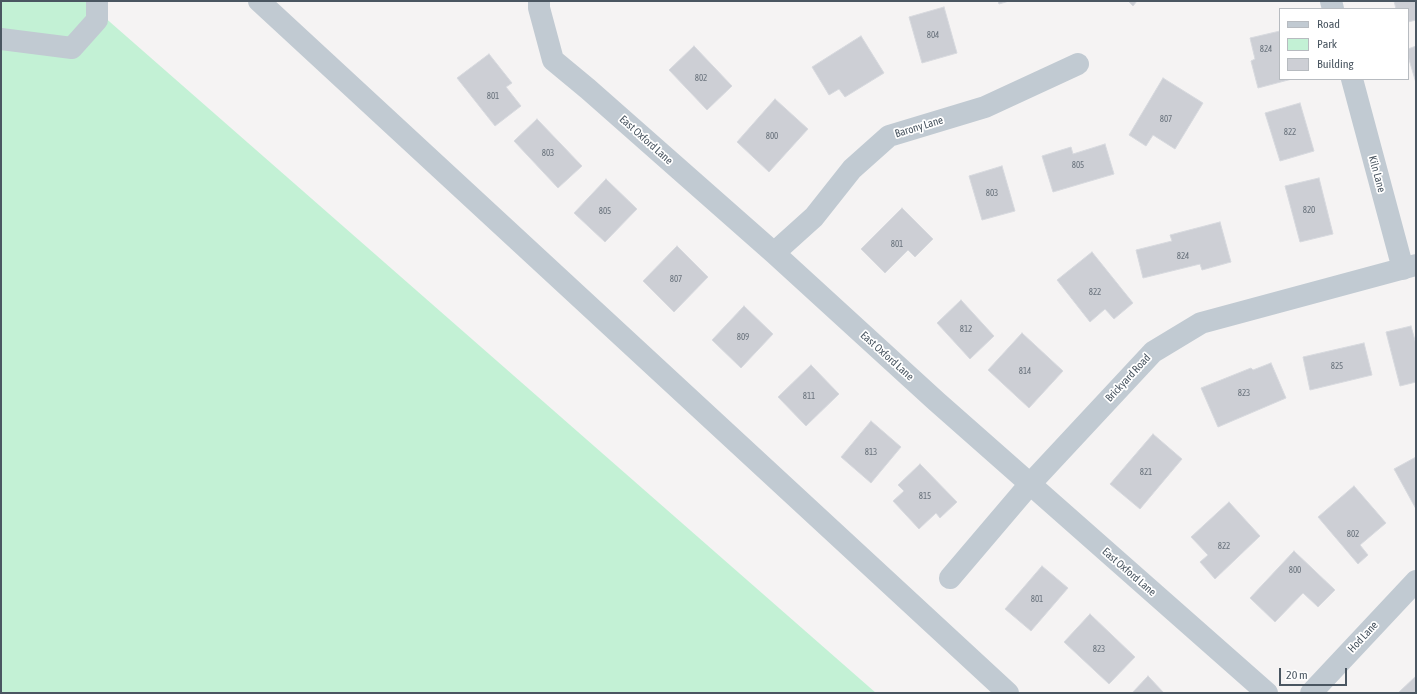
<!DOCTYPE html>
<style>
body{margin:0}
#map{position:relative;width:1417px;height:694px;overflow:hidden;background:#f5f3f3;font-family:"Asap Condensed",sans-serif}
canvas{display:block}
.frame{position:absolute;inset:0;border:2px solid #4a5661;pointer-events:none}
.legend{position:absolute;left:1279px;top:8px;width:130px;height:72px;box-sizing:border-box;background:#fff;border:1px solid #b7bbc0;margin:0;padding:5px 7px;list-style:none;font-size:12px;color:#4a5661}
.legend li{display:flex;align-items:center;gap:8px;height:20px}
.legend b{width:20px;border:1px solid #b7bbc0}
.scale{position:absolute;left:1279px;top:668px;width:68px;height:18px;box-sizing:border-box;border:2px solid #4a5661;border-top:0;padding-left:5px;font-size:12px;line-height:14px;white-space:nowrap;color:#4a5661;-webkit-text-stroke:3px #fff;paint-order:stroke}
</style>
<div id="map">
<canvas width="1417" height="694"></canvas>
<div class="frame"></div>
<ul class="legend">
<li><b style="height:5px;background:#c1cad2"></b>Road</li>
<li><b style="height:11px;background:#c3f1d5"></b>Park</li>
<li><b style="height:11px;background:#cdcfd5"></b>Building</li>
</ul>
<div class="scale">20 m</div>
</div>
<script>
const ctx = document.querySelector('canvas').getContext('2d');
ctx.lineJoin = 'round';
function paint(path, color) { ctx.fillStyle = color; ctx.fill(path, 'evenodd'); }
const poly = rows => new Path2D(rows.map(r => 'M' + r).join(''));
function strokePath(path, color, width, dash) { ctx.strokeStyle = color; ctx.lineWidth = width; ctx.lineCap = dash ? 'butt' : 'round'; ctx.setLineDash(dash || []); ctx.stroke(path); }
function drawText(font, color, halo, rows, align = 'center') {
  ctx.font = font + ' "Asap Condensed",sans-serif'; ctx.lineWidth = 3.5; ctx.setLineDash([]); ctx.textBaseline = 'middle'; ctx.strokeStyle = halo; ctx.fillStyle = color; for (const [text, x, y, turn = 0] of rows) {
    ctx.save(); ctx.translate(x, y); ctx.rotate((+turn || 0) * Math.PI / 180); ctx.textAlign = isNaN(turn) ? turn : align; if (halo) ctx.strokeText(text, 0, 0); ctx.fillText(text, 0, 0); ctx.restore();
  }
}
paint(poly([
 [1,1,86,1,876,693,1,693]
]), '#c3f1d5');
const building = poly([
 [998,1,1009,1,999,4,998,1],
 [1128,1,1137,1,1133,6,1128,1],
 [1394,1,1416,1,1416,20,1408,22,1408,9,1396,9,1394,1],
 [944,7,957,53,922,63,909,17,944,7],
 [1280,31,1280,79,1292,79,1258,88,1251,61,1255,59,1250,38,1280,31],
 [861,36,884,73,845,97,839,89,829,95,812,67,861,36],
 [694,46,732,86,707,110,669,70,694,46],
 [1416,46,1416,83,1408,56,1408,49,1416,46],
 [489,54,512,83,506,87,521,106,495,126,457,78,489,54],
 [1163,78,1203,103,1175,149,1153,135,1146,146,1129,135,1163,78],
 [775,99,808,129,769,172,737,142,775,99],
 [1300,103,1314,151,1280,161,1265,113,1300,103],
 [537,119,582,166,558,188,514,141,537,119],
 [1105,144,1114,174,1053,192,1042,156,1071,147,1073,154,1105,144],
 [1002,166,1015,211,982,220,969,176,1002,166],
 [1319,178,1333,234,1300,242,1285,186,1319,178],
 [606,179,637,209,605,242,574,213,606,179],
 [902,208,933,239,915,257,908,250,885,273,861,249,902,208],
 [1220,222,1231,262,1202,270,1200,264,1143,278,1136,250,1172,241,1170,235,1220,222],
 [677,246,708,277,674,312,643,281,677,246],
 [1092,252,1133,303,1114,319,1105,309,1090,322,1057,280,1092,252],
 [961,300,994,336,970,359,937,323,961,300],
 [744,306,773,334,741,368,712,340,744,306],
 [1411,326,1416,344,1416,382,1400,386,1386,332,1411,326],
 [1022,333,1063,371,1029,408,988,370,1022,333],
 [1364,343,1372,375,1310,390,1303,357,1364,343],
 [1271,363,1286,398,1218,427,1201,388,1251,368,1253,370,1271,363],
 [811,365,839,394,806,426,778,397,811,365],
 [871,421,901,447,871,483,841,457,871,421],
 [1153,434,1182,459,1140,509,1110,484,1153,434],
 [1416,457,1416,509,1394,469,1416,457],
 [920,464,957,502,940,518,936,513,919,529,893,501,904,491,898,485,920,464],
 [1354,486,1386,523,1360,545,1368,555,1358,564,1318,517,1354,486],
 [1229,502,1260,536,1215,579,1200,562,1208,555,1191,537,1229,502],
 [1294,551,1335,590,1318,607,1303,593,1275,622,1250,598,1294,551],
 [1042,566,1068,588,1031,631,1005,609,1042,566],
 [1090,614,1135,657,1109,684,1064,642,1090,614],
 [1148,676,1164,693,1132,693,1148,676],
 [1416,676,1416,693,1398,693,1416,676]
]);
paint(building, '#cdcfd5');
strokePath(building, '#d7d9de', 1);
strokePath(poly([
 [259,1,1008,693],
 [539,1,539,8,553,60,588,89,774,253,936,401,1267,693],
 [1331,1,1333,9],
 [1,39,72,48,97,20,97,1],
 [1352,79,1403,269],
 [774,253,814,217,852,169,889,136,985,107,1078,64],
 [950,578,1030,484,1153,352,1201,323,1416,265],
 [1311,693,1416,581]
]), '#c1cad2', 22);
drawText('9px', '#6b747e', null, [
 ["804",933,35],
 ["824",1266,49],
 ["802",701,78],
 ["801",493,96],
 ["807",1166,119],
 ["822",1290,132],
 ["800",772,136],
 ["803",548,153],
 ["805",1078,165],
 ["803",992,193],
 ["820",1309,210],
 ["805",605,211],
 ["801",897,244],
 ["824",1183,256],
 ["807",676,279],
 ["822",1095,292],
 ["812",966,329],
 ["809",743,337],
 ["825",1337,366],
 ["814",1025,371],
 ["823",1244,393],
 ["811",809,396],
 ["813",871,452],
 ["821",1146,472],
 ["815",925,496],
 ["802",1353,534],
 ["822",1224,546],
 ["800",1295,570],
 ["801",1037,599],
 ["823",1099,649]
]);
drawText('11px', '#4a5661', '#fff', [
 ["Barony Lane",919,127,-17],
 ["East Oxford Lane",646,140,42],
 ["Kiln Lane",1377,174,75],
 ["East Oxford Lane",887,356,42],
 ["Brickyard Road",1128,378,-47],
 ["East Oxford Lane",1129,572,41],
 ["Hod Lane",1363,637,-47]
]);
</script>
